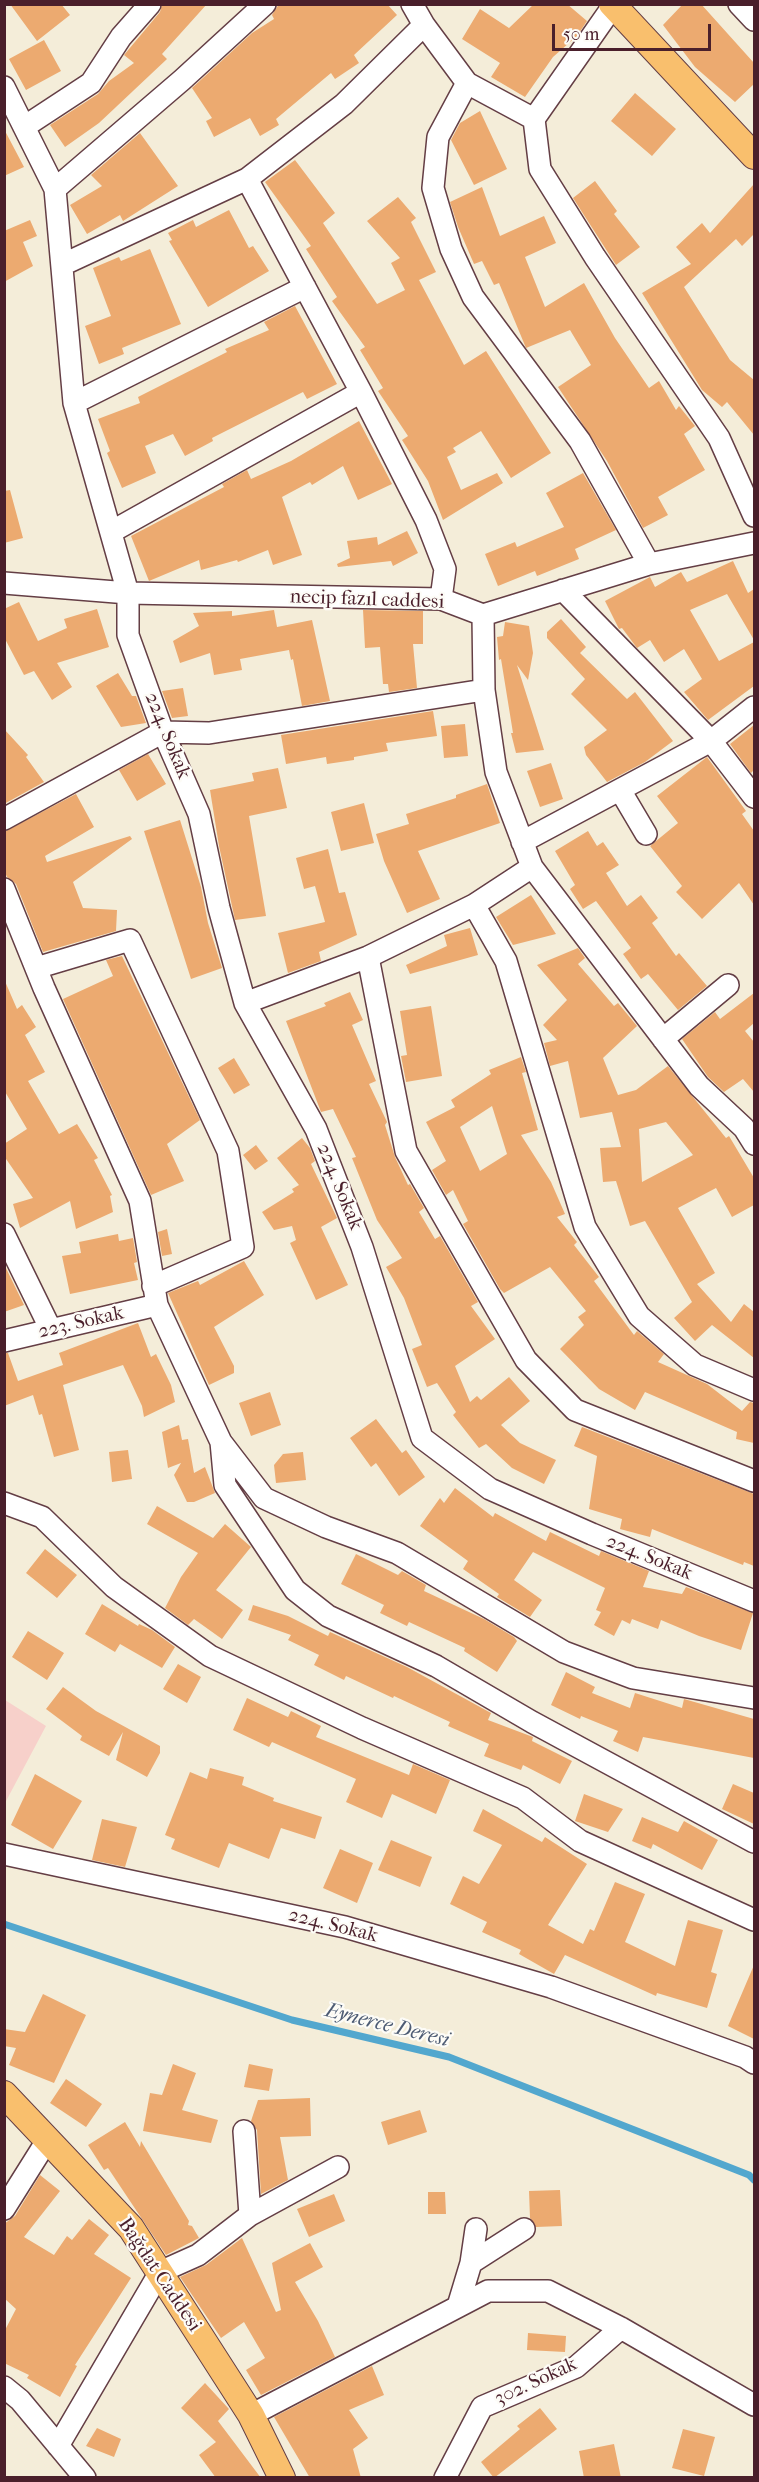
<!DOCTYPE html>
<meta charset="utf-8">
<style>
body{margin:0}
#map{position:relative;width:759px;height:2482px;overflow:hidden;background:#f4edd9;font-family:"IM FELL French Canon",serif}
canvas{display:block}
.frame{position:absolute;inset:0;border:6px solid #4a1f2b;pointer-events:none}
.scale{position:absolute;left:552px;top:24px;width:159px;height:27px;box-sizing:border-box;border:3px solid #4a1f2b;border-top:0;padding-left:8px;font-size:18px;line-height:21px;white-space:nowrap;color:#4a1f2b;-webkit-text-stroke:4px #fdfcf7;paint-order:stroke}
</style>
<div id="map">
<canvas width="759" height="2482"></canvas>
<div class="frame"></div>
<div class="scale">50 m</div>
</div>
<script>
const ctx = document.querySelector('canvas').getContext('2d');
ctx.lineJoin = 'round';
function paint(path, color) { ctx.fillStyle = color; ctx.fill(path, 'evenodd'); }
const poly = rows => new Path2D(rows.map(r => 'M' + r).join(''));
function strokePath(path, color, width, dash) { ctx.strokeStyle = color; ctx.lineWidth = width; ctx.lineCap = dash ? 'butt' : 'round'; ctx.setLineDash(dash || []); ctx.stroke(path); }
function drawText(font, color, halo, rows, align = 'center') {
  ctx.font = font + ' "IM FELL French Canon",serif'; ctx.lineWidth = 4.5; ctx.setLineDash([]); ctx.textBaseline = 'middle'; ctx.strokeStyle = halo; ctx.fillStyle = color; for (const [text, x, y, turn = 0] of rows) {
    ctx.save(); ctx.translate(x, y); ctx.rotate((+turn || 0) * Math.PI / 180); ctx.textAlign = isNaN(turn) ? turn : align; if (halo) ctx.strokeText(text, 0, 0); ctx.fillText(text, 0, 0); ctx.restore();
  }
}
paint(poly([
 [5,1700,46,1726,5,1803]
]), '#f7d0ca');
strokePath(poly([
 [4,1924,292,2020,449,2057,749,2175,754,2180]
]), '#52a7ce', 7);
paint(poly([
 [10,4,61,4,70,15,37,41],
 [162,4,207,4,162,54,167,59,99,123,65,147,50,125,98,94,109,81,134,63,124,55,160,12],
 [279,4,387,4,397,15,354,55,359,63,335,79,331,73,276,119,279,125,260,136,250,118,214,137,206,121,212,118,192,88,252,33,274,19,272,15],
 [534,4,567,4,587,21,577,36,553,57,525,97,491,77,500,63,462,39,480,9,509,28],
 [683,4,701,4,754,63,754,84,735,102,695,67,663,25],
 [44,40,61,71,26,90,9,59],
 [635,93,676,129,652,156,611,121],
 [480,111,507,169,474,185,451,140,460,123],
 [4,129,24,167,4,176],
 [140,133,178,186,123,221,120,215,87,234,70,205,102,186,91,175],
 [295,160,335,213,323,223,377,304,405,290,391,263,400,258,367,221,398,197,416,218,411,222,436,272,419,280,464,365,486,351,551,453,511,478,481,431,453,448,456,452,447,457,461,490,497,473,503,483,443,520,428,481,402,440,408,436,378,391,383,388,360,350,365,347,332,301,337,297,306,249,311,246,265,182],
 [595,181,617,211,614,214,640,247,616,265,573,198],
 [754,184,754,234,742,246,736,239,684,287,730,360,754,380,754,435,727,402,722,407,702,390,642,293,691,264,676,247,702,223,710,233],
 [482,187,500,236,544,216,556,243,525,257,545,307,584,283,615,338,649,388,659,381,676,410,679,406,695,426,684,434,705,470,658,497,668,515,643,528,607,461,558,387,591,365,570,330,526,348,499,283,494,285,482,261,474,264,458,227,450,202],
 [229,210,249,248,253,246,269,271,208,307,169,241,172,240,168,233,193,220,196,227],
 [30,220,37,236,23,242,33,266,4,282,4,231],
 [150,249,181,324,122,348,124,354,99,364,85,326,111,316,93,268,119,257,121,261],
 [295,306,337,384,307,399,303,392,212,438,213,441,185,456,173,434,145,446,156,473,122,488,107,453,110,451,98,419,140,403,138,397,227,352,225,349,269,330,264,322],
 [359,421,392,484,358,500,343,466,312,485,310,482,282,497,302,555,273,565,268,550,238,562,237,560,201,570,199,560,149,581,131,536,224,487,222,484,247,470,251,479,291,461],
 [583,473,616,530,575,549,579,559,537,576,535,571,498,586,485,554,515,542,517,547,564,527,546,493],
 [10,490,23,538,4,543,4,491],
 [407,531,418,553,393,566,391,561,338,567,337,564,350,558,347,541,377,537,378,545],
 [733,561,748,593,754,589,754,640,727,594,690,610,719,661,754,642,754,686,708,720,684,692,702,679,684,649,664,662,650,640,637,648,622,628,619,629,605,601,650,577,655,587,681,572,687,582],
 [19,602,38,641,67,628,64,619,97,609,109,647,57,663,72,687,52,700,34,671,24,675,4,637,4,609],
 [274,610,277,627,312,620,330,701,302,706,293,659,291,660,289,650,240,659,242,670,214,675,210,653,180,663,173,641,199,626,193,613,232,611,232,616],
 [363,610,423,611,423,644,413,644,417,688,389,692,388,684,383,684,380,647,365,648],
 [561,619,586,647,580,653,627,699,635,692,673,741,645,762,607,782,586,755,584,747,607,730,571,694,585,679,547,638,547,632],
 [505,622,529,626,533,653,528,680,517,665,544,750,516,753,511,733,513,733,501,659,499,660,497,637,503,636],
 [118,673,132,696,136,696,146,723,121,727,96,686],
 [183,688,188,716,172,718,162,691],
 [433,711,437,736,386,743,388,751,354,757,354,760,327,764,326,757,286,764,281,735],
 [465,724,468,756,444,758,441,726],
 [754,725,754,770,751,773,730,744],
 [4,729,28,755,26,757,44,782,4,804],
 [148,754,166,784,137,801,119,770],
 [707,757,746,811,742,814,754,831,754,905,739,883,702,919,676,892,682,886,650,846,678,823,657,796],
 [551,763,563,799,540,807,527,771],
 [278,768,287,808,249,816,266,916,235,920,219,846,210,790,254,781,252,773],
 [487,784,500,823,418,851,440,899,407,913,384,861,376,834,409,824,406,814,456,798,456,795],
 [76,794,94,827,45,856,47,862,130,836,132,839,73,882,83,908,117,910,116,931,43,952,16,884,7,877,4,870,4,832],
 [364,803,374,843,341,851,331,812],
 [180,820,201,887,208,923,222,968,191,979,144,831],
 [588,831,597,846,603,842,619,865,606,873,627,906,641,895,658,918,652,923,676,956,679,953,707,986,678,1010,648,974,641,979,623,954,631,948,596,901,583,909,570,889,575,885,555,851],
 [328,849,339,893,345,892,357,935,319,952,321,961,288,973,278,933,325,922,315,886,304,889,296,858],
 [531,895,556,934,513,945,496,917],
 [470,928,478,955,410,974,406,965,447,946,444,935],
 [578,948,585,958,578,964,614,1006,618,1003,637,1026,603,1058,618,1095,636,1090,668,1066,726,1138,729,1136,754,1178,754,1205,732,1217,716,1188,678,1208,715,1273,697,1284,731,1322,744,1304,754,1312,754,1358,712,1325,695,1341,674,1318,692,1302,645,1221,630,1226,616,1181,603,1182,600,1148,621,1147,612,1112,580,1118,568,1061,550,1066,544,1043,557,1040,543,1025,567,1000,537,965],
 [666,1122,693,1155,642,1182,639,1129],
 [122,956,200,1120,167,1144,184,1181,151,1195,63,999,113,976,106,960],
 [4,979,17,1009,22,1005,36,1027,25,1035,45,1072,28,1081,59,1134,77,1124,98,1158,94,1160,112,1195,110,1196,113,1212,76,1229,70,1201,20,1228,13,1204,33,1198,4,1156,4,1144,27,1129,4,1090],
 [350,992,363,1020,352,1025,376,1081,369,1084,387,1122,385,1125,395,1157,408,1185,410,1184,424,1208,419,1212,435,1239,440,1236,478,1302,471,1306,495,1339,455,1366,470,1402,477,1396,481,1400,509,1377,530,1401,501,1425,520,1443,556,1460,544,1484,512,1468,486,1444,479,1448,453,1415,456,1412,437,1383,427,1387,412,1349,422,1345,404,1298,386,1267,402,1258,377,1220,352,1158,356,1157,333,1109,321,1112,286,1021,326,1006,324,1003],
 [754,993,754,1023,745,1031,754,1042,754,1092,743,1079,724,1092,708,1077,682,1039,715,1012,720,1019],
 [431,1006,442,1076,406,1082,401,1056,407,1055,400,1011],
 [521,1057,526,1072,522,1073,538,1130,521,1135,551,1182,565,1214,557,1217,577,1242,574,1245,599,1277,594,1281,634,1335,637,1331,664,1354,658,1362,707,1384,742,1411,750,1402,754,1403,754,1443,736,1439,737,1432,645,1392,635,1410,599,1389,560,1349,584,1325,578,1317,586,1311,550,1267,504,1293,500,1289,463,1224,468,1221,453,1190,446,1195,432,1170,446,1161,426,1122,455,1107,451,1100,491,1074,489,1070],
 [492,1106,507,1154,480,1171,460,1127],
 [234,1058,250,1085,234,1094,218,1068],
 [302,1138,310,1148,315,1161,311,1164,337,1218,321,1227,348,1285,316,1300,290,1243,296,1240,292,1226,274,1230,262,1212,294,1192,292,1189,299,1185,277,1158],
 [256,1145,268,1161,255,1170,243,1155],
 [167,1229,172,1254,162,1256,158,1232],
 [118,1234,119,1241,133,1238,137,1262,134,1263,138,1280,70,1294,62,1256,81,1253,79,1242],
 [244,1261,264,1295,214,1327,234,1366,234,1373,209,1385,168,1293,198,1281,200,1285],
 [4,1264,24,1305,4,1312],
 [138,1323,151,1357,156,1354,171,1385,175,1402,144,1417,142,1406,123,1365,63,1385,79,1450,54,1457,42,1414,39,1415,33,1395,4,1406,4,1353,8,1353,18,1381,63,1365,59,1353],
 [270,1392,281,1425,251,1436,239,1403],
 [376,1419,402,1453,406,1450,425,1477,399,1496,376,1463,371,1467,350,1438],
 [179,1425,182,1440,188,1439,194,1473,205,1467,215,1493,194,1502,187,1502,174,1475,181,1463,168,1468,162,1432],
 [582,1427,754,1494,754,1566,744,1562,743,1565,652,1529,650,1537,620,1529,622,1519,589,1509,597,1456,574,1446],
 [128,1450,132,1479,112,1482,109,1452],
 [303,1452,306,1480,276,1483,274,1465,283,1454],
 [455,1488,493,1517,495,1513,546,1541,550,1532,599,1556,601,1551,649,1571,643,1587,682,1594,686,1587,753,1613,741,1650,699,1636,661,1620,658,1629,632,1619,630,1624,622,1620,614,1636,594,1625,601,1612,596,1610,605,1588,533,1552,514,1580,542,1600,530,1617,497,1597,499,1594,463,1569,468,1561,420,1526,440,1498,444,1503],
 [157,1506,213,1538,225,1524,251,1547,216,1590,243,1610,222,1639,194,1619,188,1625,165,1608,181,1577,198,1553,147,1524],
 [45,1549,77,1575,57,1598,26,1573],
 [356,1554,398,1575,402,1571,426,1585,424,1591,484,1619,514,1637,517,1641,497,1672,464,1651,465,1648,409,1622,407,1626,380,1613,384,1605,341,1584],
 [102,1604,138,1626,139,1624,152,1630,175,1647,162,1668,120,1644,115,1652,85,1634],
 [253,1605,288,1616,328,1636,330,1632,407,1667,491,1713,488,1720,533,1737,532,1741,572,1761,560,1784,523,1765,521,1770,484,1756,489,1744,448,1726,450,1722,394,1696,393,1698,346,1676,344,1680,314,1665,319,1655,288,1640,291,1635,248,1620],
 [28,1631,64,1653,47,1680,12,1657],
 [178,1664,201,1677,187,1703,163,1689],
 [566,1672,595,1687,592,1693,630,1708,635,1693,682,1708,684,1699,754,1719,754,1758,643,1737,638,1752,613,1741,618,1731,581,1716,580,1719,551,1705],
 [63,1687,96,1711,160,1746,160,1753,147,1777,116,1760,123,1732,109,1756,80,1740,82,1736,46,1709],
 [247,1698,288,1717,291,1711,321,1726,316,1737,409,1775,413,1764,450,1780,436,1814,392,1794,382,1818,346,1802,356,1779,272,1742,269,1747,233,1730],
 [210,1768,244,1777,242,1785,274,1798,273,1801,322,1817,315,1839,281,1828,269,1859,229,1843,219,1868,171,1849,175,1839,165,1835,190,1772,207,1779],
 [35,1774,82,1801,53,1849,11,1825],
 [733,1784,754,1793,754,1824,722,1809],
 [584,1794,623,1809,608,1832,575,1821],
 [483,1809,542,1842,545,1837,587,1864,548,1925,583,1944,590,1929,594,1931,615,1882,645,1894,625,1942,675,1966,688,1920,723,1930,711,1972,717,1974,707,2008,657,1993,656,1996,565,1955,554,1974,519,1954,521,1950,482,1932,487,1922,450,1904,463,1876,479,1884,502,1845,473,1831],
 [642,1817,678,1832,684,1821,718,1840,702,1870,653,1844,651,1849,632,1841],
 [102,1819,137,1827,125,1867,92,1860],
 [391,1840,432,1857,420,1887,378,1870],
 [340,1849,373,1863,357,1903,323,1888],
 [754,1965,754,2039,728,2026],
 [43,1994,86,2015,54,2083,9,2065,16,2048,4,2046,4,2029,25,2032],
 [173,2064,196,2073,182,2110,218,2120,211,2143,143,2131,150,2093,162,2095],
 [249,2064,273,2069,269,2091,244,2087],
 [66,2079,102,2104,86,2127,50,2103],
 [310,2098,311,2136,280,2137,288,2180,261,2194,257,2130,251,2121,258,2100],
 [420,2110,427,2132,388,2145,381,2122],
 [125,2122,140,2147,141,2141,189,2221,188,2225,192,2226,199,2238,166,2255,108,2168,104,2170,88,2145],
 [40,2175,60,2191,24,2237,54,2255,67,2236,72,2240,89,2219,109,2235,94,2254,131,2278,75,2365,77,2366,60,2397,27,2378,29,2375,4,2363,4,2332,16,2309,4,2298,4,2224,15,2216],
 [560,2190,562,2226,536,2227,530,2218,529,2191],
 [428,2192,445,2192,446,2214,428,2214],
 [334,2194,345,2221,309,2237,297,2209],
 [242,2238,276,2312,281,2310,272,2263,310,2243,323,2267,295,2282,318,2321,335,2357,261,2395,246,2370,265,2358,244,2322,221,2338,180,2277,206,2265],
 [528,2333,566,2336,565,2352,527,2350],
 [372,2366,384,2395,349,2410,368,2438,353,2449,361,2478,310,2478,274,2417],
 [205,2383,229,2409,218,2421,261,2478,216,2478,199,2455,216,2442,181,2408],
 [540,2408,557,2429,494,2478,481,2462,520,2429,517,2426],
 [97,2428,121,2439,114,2457,86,2446],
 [683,2429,715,2437,704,2476,672,2468],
 [614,2444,621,2478,584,2478,579,2451]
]), '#ecaa70');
const minor = poly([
 [412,4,424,25,467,83,534,119],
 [739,4,754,20],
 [613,6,534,119,540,169,595,257,719,438,754,516],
 [467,83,438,137,433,188,451,249,473,297,580,441,649,564],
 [4,87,55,189,74,403,128,593,128,635,163,732,199,814,219,908,245,1003,316,1129,362,1247,422,1438,490,1489,592,1534,754,1601],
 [24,127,91,83,121,37,150,4],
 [247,179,361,392,426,520,445,569,441,599],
 [55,189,182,80,265,4],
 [62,265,247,179,344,104,424,25],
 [74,403,305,287],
 [111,532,361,392],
 [4,583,128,593,441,599,483,615,649,564,754,543],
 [563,590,711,741,754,797],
 [483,615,484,690,496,772,532,867,699,1086,744,1128,754,1144],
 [620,790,646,834],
 [4,819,163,732,209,733,484,690],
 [522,842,711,741,754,707],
 [4,889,44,988,140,1201,157,1305,221,1442,264,1498,326,1527,397,1553,564,1652,633,1678,754,1698],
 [474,905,506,961,585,1227,639,1316,695,1365,754,1390],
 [368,957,406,1151,526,1360,575,1410,754,1481],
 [36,968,130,940,228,1151,243,1247,153,1286],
 [245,1003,368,957,474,905,532,867],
 [663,1039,728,985],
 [4,1234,51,1330],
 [4,1341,157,1305],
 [221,1442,225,1485,295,1590,328,1616,436,1666,532,1722,754,1842],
 [4,1503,42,1517,114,1587,210,1656,362,1728,523,1798,580,1841,754,1920],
 [4,1854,345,1927,551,1987,745,2057,754,2063],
 [244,2131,250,2215],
 [4,2209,48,2139],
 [471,2263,476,2229],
 [458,2306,471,2263,524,2229],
 [4,2387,20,2400,85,2478],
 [251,2415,488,2291,548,2291,621,2328,754,2405],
 [58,2446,160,2272,198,2255,250,2215,338,2167],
 [445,2478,482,2407,576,2367,621,2328]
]);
const major = poly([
 [612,4,754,156],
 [4,2094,131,2228,251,2415,282,2478]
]);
strokePath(minor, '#643e45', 24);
strokePath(major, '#643e45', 28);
strokePath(minor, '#fff', 21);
strokePath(major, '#f9bf6d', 26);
drawText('20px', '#4a1f2b', '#fdfcf7', [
 ["necip fazıl caddesi",367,600,2],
 ["224. Sokak",167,736,68],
 ["224. Sokak",339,1187,68],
 ["223. Sokak",81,1323,-13],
 ["224. Sokak",649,1558,22],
 ["224. Sokak",333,1926,14],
 ["Bağdat Caddesi",159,2275,56],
 ["302. Sokak",536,2382,-25]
]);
drawText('italic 21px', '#4e5c74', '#fdfcf7', [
 ["Eynerce Deresi",387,2026,14]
]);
</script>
